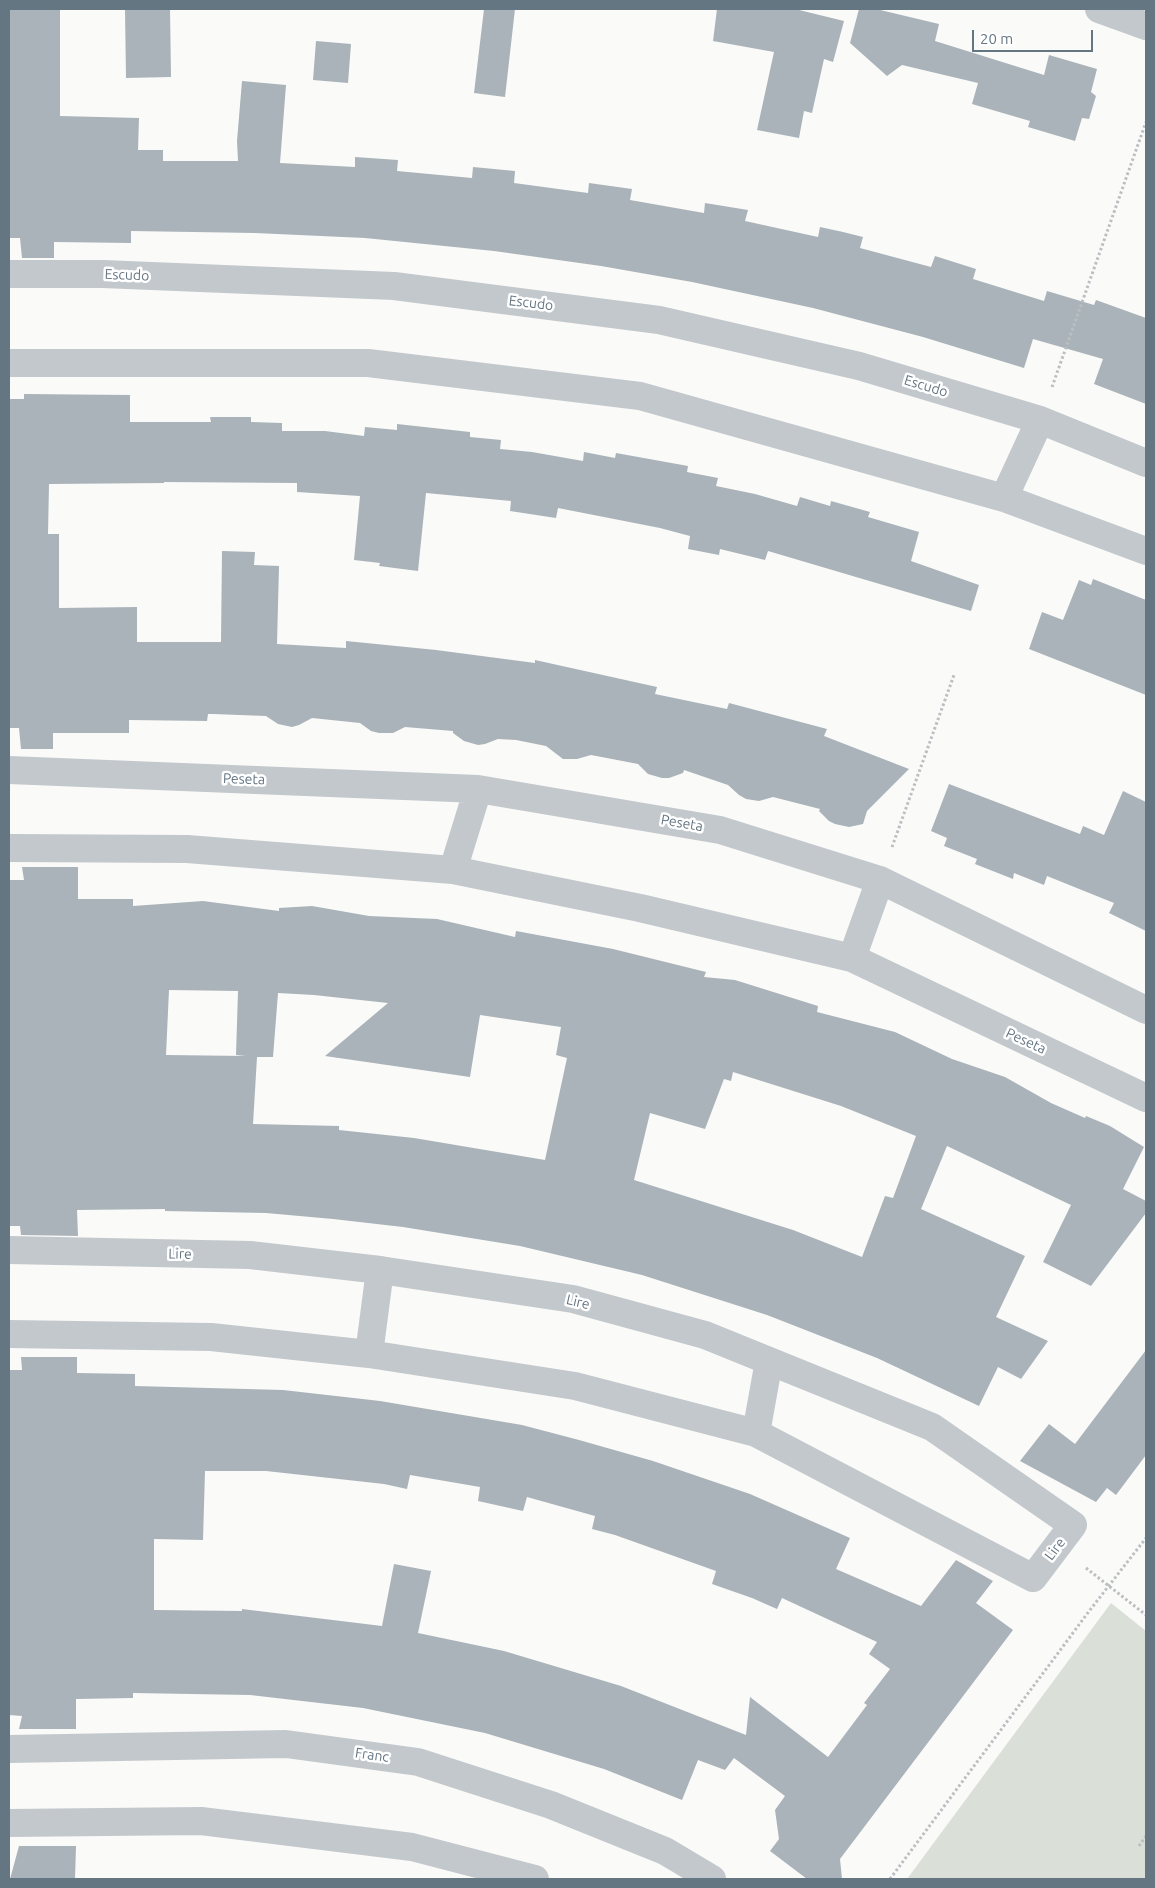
<!DOCTYPE html>
<style>
body{margin:0}
#map{position:relative;width:1155px;height:1888px;overflow:hidden;background:#fafaf8;font-family:Ubuntu,sans-serif}
canvas{display:block}
.frame{position:absolute;inset:0;border:10px solid #657683;pointer-events:none}
.scale{position:absolute;left:972px;top:30px;width:121px;height:22px;box-sizing:border-box;border:2px solid #657683;border-top:0;padding-left:6px;font-size:15px;line-height:18px;white-space:nowrap;color:#657683;-webkit-text-stroke:4px #fff;paint-order:stroke}
</style>
<div id="map">
<canvas width="1155" height="1888"></canvas>
<div class="frame"></div>
<div class="scale">20 m</div>
</div>
<script>
const ctx = document.querySelector('canvas').getContext('2d');
ctx.lineJoin = 'round';
function paint(path, color) { ctx.fillStyle = color; ctx.fill(path, 'evenodd'); }
const poly = rows => new Path2D(rows.map(r => 'M' + r).join(''));
function strokePath(path, color, width, dash) { ctx.strokeStyle = color; ctx.lineWidth = width; ctx.lineCap = dash ? 'butt' : 'round'; ctx.setLineDash(dash || []); ctx.stroke(path); }
function drawText(font, color, halo, rows, align = 'center') {
  ctx.font = font + ' Ubuntu,sans-serif'; ctx.lineWidth = 5; ctx.setLineDash([]); ctx.textBaseline = 'middle'; ctx.strokeStyle = halo; ctx.fillStyle = color; for (const [text, x, y, turn = 0] of rows) {
    ctx.save(); ctx.translate(x, y); ctx.rotate((+turn || 0) * Math.PI / 180); ctx.textAlign = isNaN(turn) ? turn : align; if (halo) ctx.strokeText(text, 0, 0); ctx.fillText(text, 0, 0); ctx.restore();
  }
}
paint(poly([
 [1111,1603,1146,1631,1146,1879,907,1879]
]), '#dadfd7');
paint(poly([
 [9,9,60,9,60,116,139,118,138,150,163,150,163,161,238,161,237,141,242,81,286,85,280,163,355,167,355,157,398,160,397,171,472,178,473,167,515,171,514,183,588,193,589,183,632,189,630,200,704,213,705,203,748,210,745,221,818,237,820,227,843,232,863,237,860,248,931,267,935,256,976,269,973,279,1044,301,1047,291,1094,305,1096,300,1146,318,1146,404,1094,384,1103,359,1033,339,1024,368,923,337,813,308,692,282,601,266,494,251,365,238,255,233,131,231,131,243,54,242,54,258,22,258,20,238,9,238],
 [125,9,170,9,171,77,126,78],
 [484,9,515,9,505,97,474,93],
 [717,9,795,9,844,21,833,62,824,59,812,113,804,111,799,138,757,130,774,52,713,41],
 [859,9,876,9,939,24,935,41,1044,75,1049,55,1097,69,1091,92,1096,96,1089,119,1082,118,1075,141,1028,127,1030,121,972,104,978,83,902,65,887,76,850,43],
 [316,41,351,44,348,83,313,80],
 [24,394,130,395,130,422,211,422,210,417,251,417,251,422,282,423,282,431,325,431,364,436,365,427,397,430,397,424,470,432,470,437,501,440,500,449,532,452,583,461,584,452,615,458,616,453,688,466,687,472,718,478,716,486,755,494,797,506,800,497,830,506,831,501,870,512,868,517,919,532,911,561,979,585,971,611,768,551,765,560,720,549,719,555,688,549,690,536,660,528,558,508,556,518,510,511,511,501,426,493,418,571,379,566,380,563,354,560,360,496,297,492,297,483,164,482,164,483,49,484,48,534,59,534,59,608,137,607,137,642,221,642,222,551,255,552,254,565,279,566,277,644,346,648,346,641,436,650,535,663,535,660,657,687,655,694,727,709,729,703,827,729,824,736,909,769,867,811,863,824,849,827,835,824,829,821,819,811,820,809,773,797,759,801,746,799,739,795,728,785,684,770,683,773,669,778,662,778,648,774,638,764,591,755,577,759,563,759,546,746,516,740,498,739,485,744,478,745,464,741,453,733,453,731,405,727,393,733,379,733,371,731,360,723,312,718,299,725,292,727,278,724,266,716,213,714,208,714,207,721,129,720,129,733,53,733,53,749,21,749,19,728,9,728,9,399,24,399],
 [1093,579,1146,600,1146,695,1029,649,1042,612,1063,620,1079,580,1091,585],
 [949,784,1080,834,1083,826,1104,835,1123,791,1146,802,1146,931,1109,913,1114,903,1047,876,1044,885,1014,873,1013,879,975,864,977,859,944,846,947,838,931,831],
 [22,867,78,867,78,899,133,899,133,906,203,901,279,911,279,908,312,906,369,916,437,919,515,937,516,931,613,949,706,972,704,977,735,980,786,996,818,1006,817,1012,895,1032,952,1059,1005,1077,1051,1103,1085,1118,1086,1116,1110,1126,1144,1147,1123,1189,1146,1201,1146,1213,1091,1286,1043,1262,1071,1205,947,1146,921,1209,1025,1256,996,1317,1048,1341,1021,1379,998,1367,979,1406,877,1358,767,1315,642,1275,520,1246,403,1227,333,1219,266,1213,165,1211,165,1209,77,1210,78,1236,21,1235,20,1226,9,1226,9,880,24,880],
 [169,990,238,991,236,1055,246,1056,166,1055],
 [278,993,314,995,388,1003,325,1056,470,1077,480,1015,561,1027,556,1055,567,1058,545,1160,414,1138,339,1130,339,1126,253,1124,257,1057,273,1057],
 [733,1072,841,1106,916,1136,893,1198,885,1196,862,1257,793,1230,634,1180,650,1113,705,1129,724,1079,731,1081],
 [1146,1350,1146,1455,1116,1495,1107,1488,1096,1502,1020,1461,1049,1424,1075,1444],
 [21,1357,77,1357,77,1373,135,1374,135,1386,283,1390,380,1401,522,1425,579,1440,653,1461,750,1494,850,1538,836,1569,921,1606,956,1560,993,1581,976,1603,1013,1630,840,1859,842,1879,807,1879,770,1851,779,1839,775,1810,785,1796,734,1758,725,1770,698,1760,682,1800,604,1769,485,1733,363,1708,250,1695,133,1693,133,1698,76,1699,76,1729,19,1729,22,1716,9,1715,9,1370,22,1370],
 [205,1471,266,1471,384,1484,407,1489,410,1475,480,1487,478,1501,523,1511,527,1497,595,1516,592,1529,615,1535,716,1571,712,1584,752,1598,777,1609,782,1598,877,1642,869,1654,890,1669,864,1703,867,1705,828,1757,750,1697,746,1735,621,1686,504,1651,418,1633,431,1571,394,1564,382,1626,242,1609,242,1611,154,1610,154,1539,203,1540],
 [19,1846,76,1846,75,1879,10,1879]
]), '#aab3b9');
strokePath(poly([
 [1052,387,1146,122],
 [892,847,954,675],
 [1086,1568,1146,1615],
 [1139,1846,1146,1836],
 [890,1879,1090,1610,1146,1538]
]), '#bbbfc2', 3, [2.5, 2.5]);
strokePath(poly([
 [1099,9,1146,26],
 [9,274,103,274,394,286,659,320,859,366,1040,420,1146,463],
 [9,363,368,363,640,396,1004,498,1146,551],
 [1004,498,1040,420],
 [9,770,478,789,720,830,880,880,1146,1010],
 [9,848,187,849,453,870,640,908,852,958,1146,1098],
 [453,870,478,789],
 [852,958,880,880],
 [9,1250,250,1255,380,1270,573,1299,705,1335,932,1427,1073,1525,1033,1578,756,1433,575,1386,369,1354,211,1337,9,1334],
 [369,1354,380,1270],
 [756,1433,769,1361],
 [9,1749,286,1744,418,1762,551,1805,665,1851,712,1879],
 [9,1823,201,1821,412,1847,535,1879]
]), '#c3c8cc', 28);
drawText('14px', '#657683', '#fff', [
 ["Escudo",127,275,2],
 ["Escudo",531,303,7],
 ["Escudo",926,386,17],
 ["Peseta",244,779,2],
 ["Peseta",682,823,10],
 ["Peseta",1026,1041,25],
 ["Lire",180,1254,1],
 ["Lire",578,1302,13],
 ["Lire",1055,1549,-53],
 ["Franc",372,1755,8]
]);
</script>
